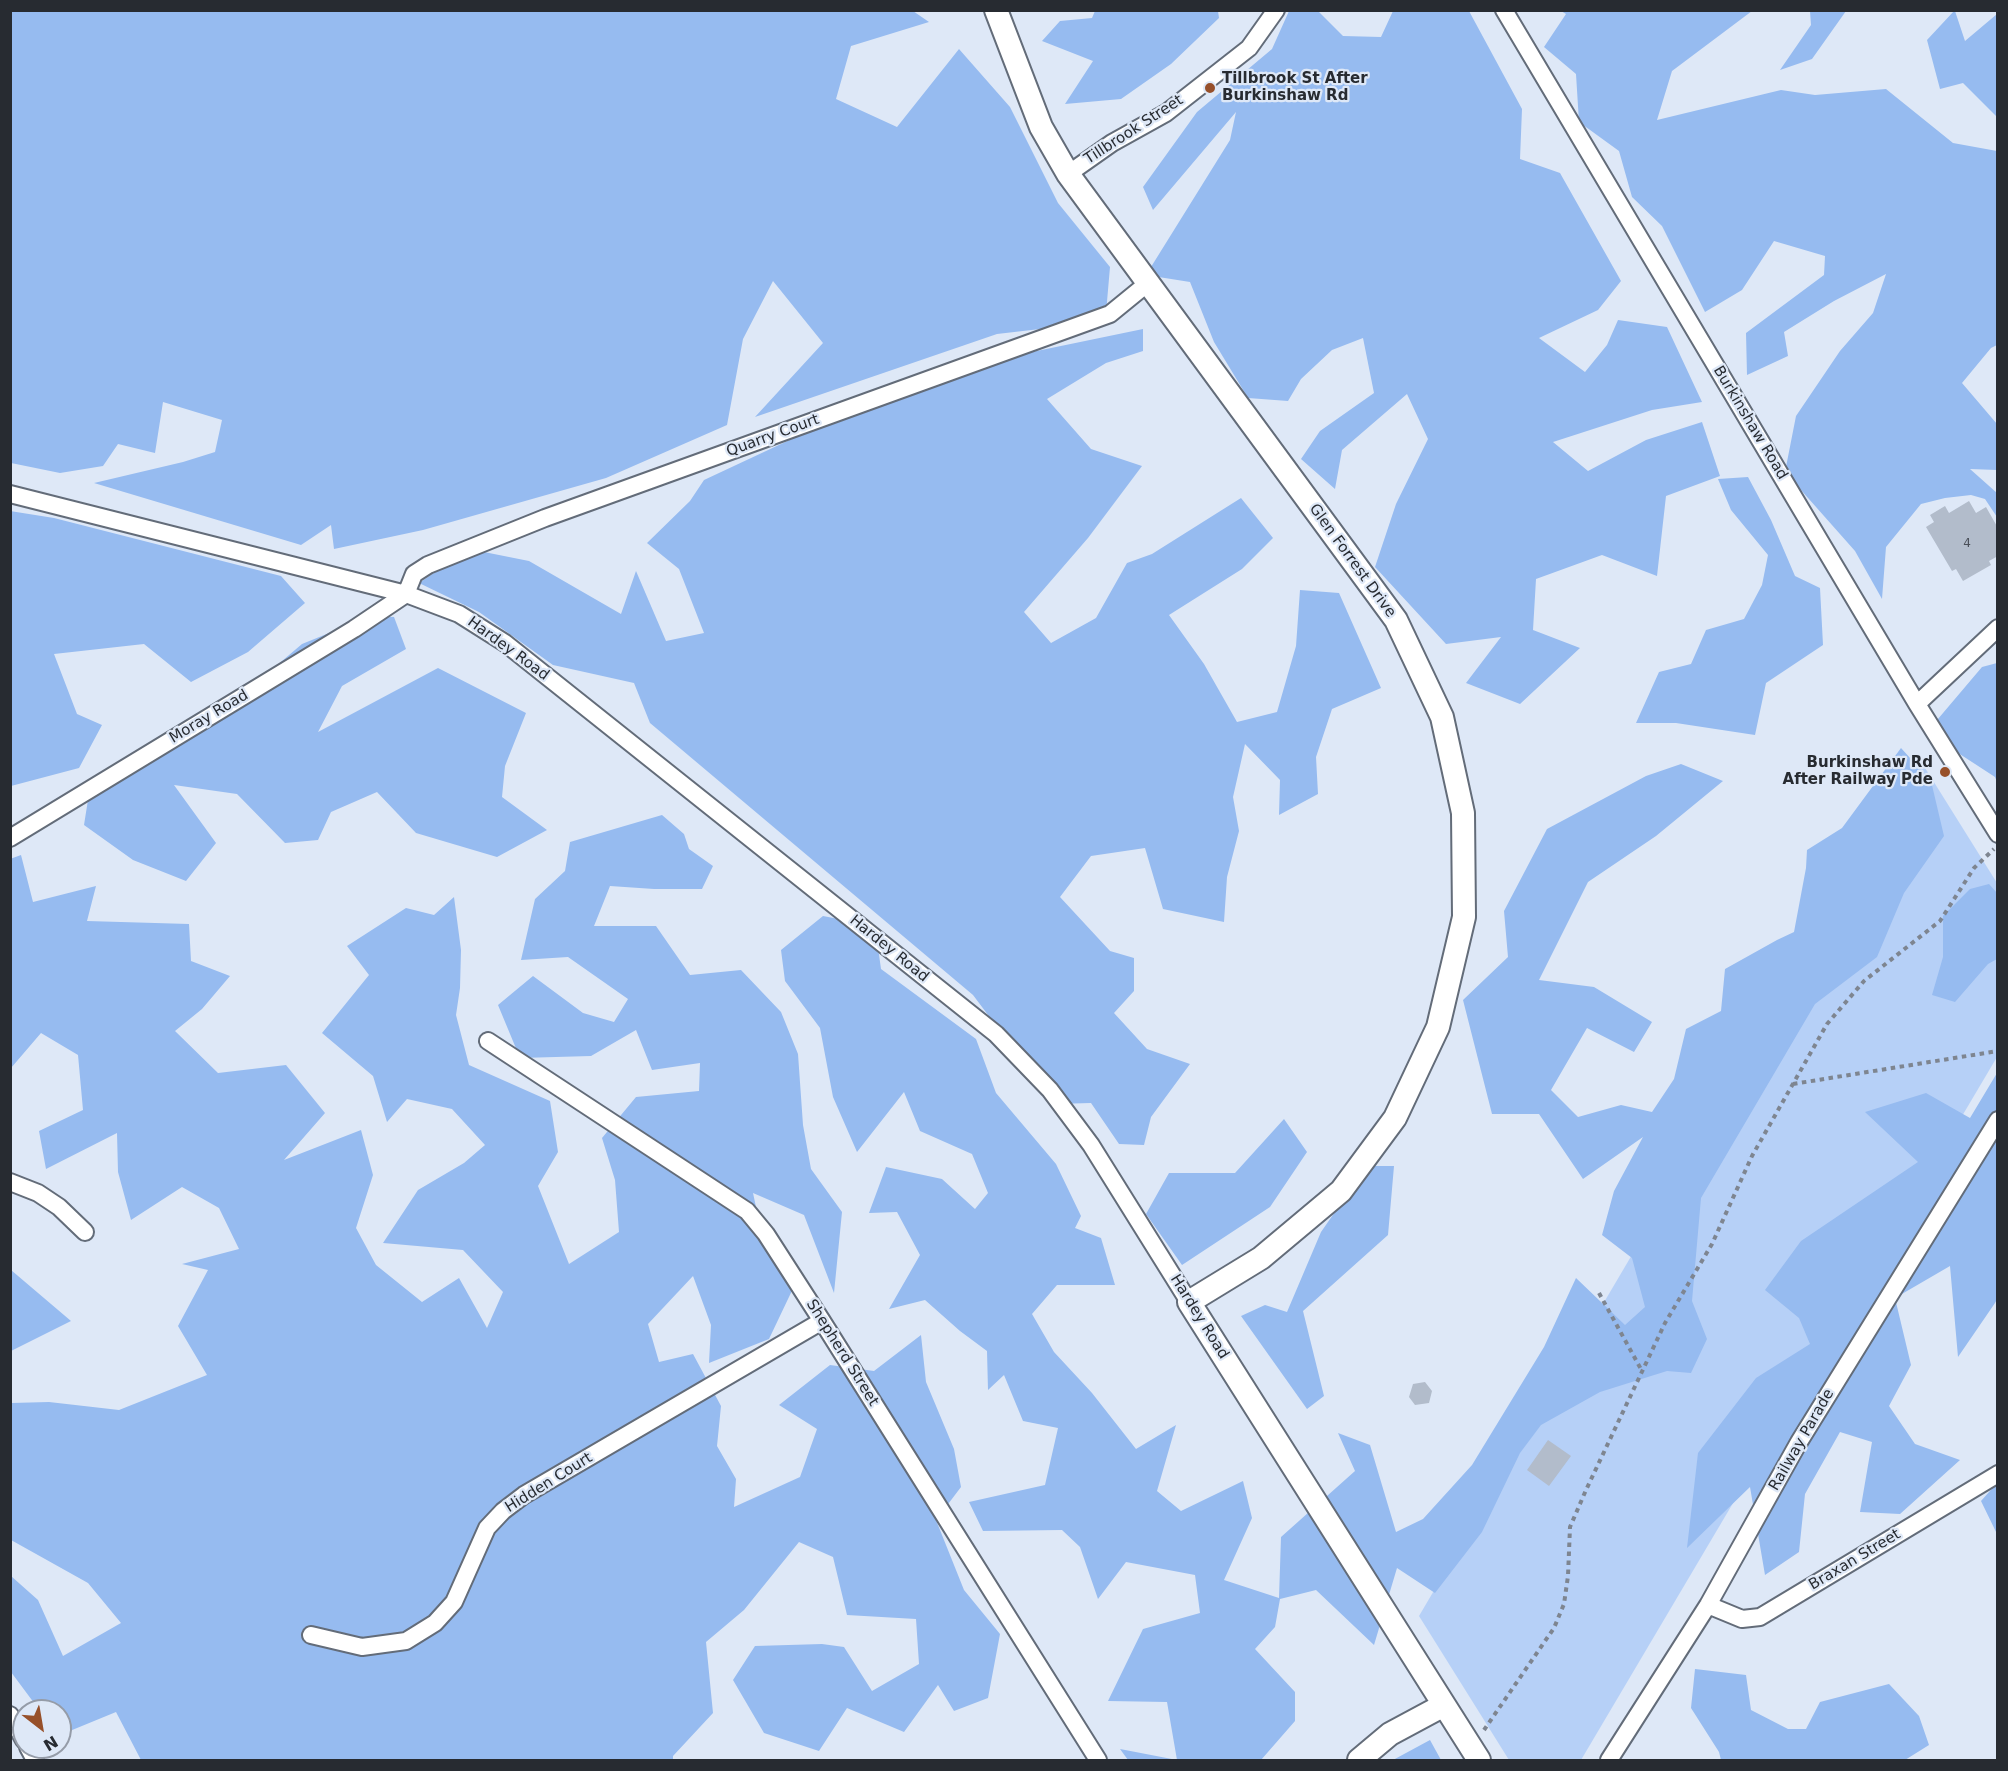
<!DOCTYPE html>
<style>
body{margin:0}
#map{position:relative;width:2008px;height:1771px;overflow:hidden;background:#dee8f7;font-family:"DejaVu Sans",sans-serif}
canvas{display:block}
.frame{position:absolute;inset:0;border:12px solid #272b31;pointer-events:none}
.north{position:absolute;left:12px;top:1699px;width:60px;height:60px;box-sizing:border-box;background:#dee8f7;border:2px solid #959ca8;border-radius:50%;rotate:149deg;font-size:16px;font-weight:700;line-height:24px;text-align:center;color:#272b31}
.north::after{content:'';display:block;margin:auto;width:21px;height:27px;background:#97502a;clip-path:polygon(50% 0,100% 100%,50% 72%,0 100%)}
</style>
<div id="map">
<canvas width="2008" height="1771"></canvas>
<div class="frame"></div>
<div class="north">N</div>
</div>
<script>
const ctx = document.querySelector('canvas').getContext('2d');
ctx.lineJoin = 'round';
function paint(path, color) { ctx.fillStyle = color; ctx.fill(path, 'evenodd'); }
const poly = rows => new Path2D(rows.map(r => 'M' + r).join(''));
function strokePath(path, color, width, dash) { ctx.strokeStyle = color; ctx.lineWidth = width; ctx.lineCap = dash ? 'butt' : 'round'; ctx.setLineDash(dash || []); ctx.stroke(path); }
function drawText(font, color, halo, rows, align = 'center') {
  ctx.font = font + ' "DejaVu Sans",sans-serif'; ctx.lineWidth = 4.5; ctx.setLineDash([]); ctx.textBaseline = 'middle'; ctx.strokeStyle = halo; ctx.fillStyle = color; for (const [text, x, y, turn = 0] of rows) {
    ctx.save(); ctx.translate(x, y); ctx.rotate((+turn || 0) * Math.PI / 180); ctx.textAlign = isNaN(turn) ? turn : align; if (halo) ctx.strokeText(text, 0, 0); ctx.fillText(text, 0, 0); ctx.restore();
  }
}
paint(poly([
 [1922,763,1997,883,1997,1057,1581,1760,1509,1760,1419,1616]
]), '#b6d0f7');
paint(poly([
 [10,11,913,11,929,22,851,46,836,99,897,127,959,49,1010,107,1058,203,1110,267,1106,313,1092,323,997,334,755,417,823,343,773,281,743,339,727,425,606,478,423,530,334,549,331,525,301,545,94,483,183,462,215,452,222,420,163,402,155,453,118,444,103,466,60,473,11,463],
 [1095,11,1218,11,1219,18,1171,64,1121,99,1065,104,1093,61,1042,41,1060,21,1092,18],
 [1289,11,1318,11,1343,36,1381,37,1393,11,1469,11,1522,109,1520,159,1560,173,1621,281,1598,310,1539,338,1585,372,1607,345,1618,320,1667,327,1702,402,1652,410,1553,442,1588,471,1646,440,1702,422,1720,476,1666,496,1657,576,1602,555,1536,579,1533,630,1580,648,1520,704,1466,683,1501,637,1446,644,1375,567,1396,504,1428,439,1407,394,1342,450,1335,489,1301,459,1320,431,1374,393,1363,338,1332,350,1301,379,1288,401,1248,398,1214,342,1190,282,1146,275,1230,140,1236,112,1153,210,1143,187,1197,112,1272,49],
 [1561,11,1752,11,1672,71,1657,120,1781,90,1815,95,1886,89,1953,143,1997,151,1997,345,1991,348,1962,383,1997,424,1997,470,1970,469,1997,493,1997,517,1985,499,1971,495,1945,498,1921,504,1886,547,1882,599,1855,551,1785,472,1796,416,1840,351,1873,313,1886,274,1834,301,1784,332,1788,356,1747,375,1746,333,1824,275,1825,256,1774,241,1742,290,1705,312,1662,226,1632,197,1619,151,1579,122,1576,74,1544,47,1566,14],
 [1810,11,1846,11,1812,59,1780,70,1811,25],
 [1954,11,1955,11,1965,41,1997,14,1997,117,1963,83,1940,89,1927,40],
 [1143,329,1143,351,1106,363,1047,399,1091,449,1142,466,1088,538,1024,612,1051,643,1096,618,1127,563,1152,554,1241,498,1273,538,1242,569,1169,615,1204,664,1237,722,1277,712,1296,646,1300,590,1339,593,1381,688,1332,709,1316,757,1318,794,1279,815,1280,780,1245,744,1233,797,1239,831,1227,877,1224,922,1163,909,1145,848,1091,856,1060,897,1110,951,1134,958,1134,991,1114,1013,1147,1049,1190,1064,1151,1117,1144,1145,1119,1144,1091,1103,1055,1104,973,995,650,723,634,683,553,665,479,612,419,583,469,549,529,561,621,614,636,571,666,641,704,633,679,569,647,543,690,501,704,480,843,415,1027,353],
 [1748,477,1771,520,1795,576,1820,588,1823,645,1766,683,1755,735,1676,723,1636,723,1659,672,1691,664,1706,630,1744,619,1762,585,1768,555,1731,510,1718,479],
 [10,511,54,518,281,576,305,603,248,652,191,682,144,644,54,654,77,714,102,725,79,768,11,786],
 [371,616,394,617,406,649,342,686,318,732,438,668,526,713,505,766,502,797,547,830,497,857,416,833,377,792,331,812,318,840,285,843,237,794,174,785,216,843,186,881,133,860,84,825,91,781,262,678,302,644],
 [1997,663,1997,782,1995,777,1952,749,1932,726,1982,667],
 [1901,748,1931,781,1944,836,1904,893,1877,957,1815,1004,1701,1198,1692,1301,1707,1339,1691,1373,1667,1371,1600,1392,1541,1425,1520,1453,1482,1532,1435,1593,1397,1568,1374,1645,1316,1590,1280,1599,1275,1627,1255,1649,1295,1692,1295,1721,1261,1760,1128,1760,1120,1749,1177,1760,1167,1702,1108,1701,1143,1629,1200,1613,1195,1575,1126,1562,1098,1599,1080,1547,1062,1530,983,1531,969,1502,1045,1485,1058,1428,1023,1421,1004,1375,988,1390,987,1351,960,1331,925,1300,889,1309,920,1255,897,1212,869,1213,886,1167,942,1179,975,1209,988,1193,972,1154,920,1131,904,1092,857,1152,833,1097,820,1028,785,981,781,950,823,916,875,926,881,969,976,1039,996,1093,1056,1164,1081,1216,1075,1228,1101,1238,1115,1285,1057,1285,1032,1314,1054,1352,1092,1393,1136,1449,1176,1425,1157,1491,1181,1511,1243,1481,1252,1518,1224,1580,1279,1598,1281,1537,1355,1471,1338,1433,1370,1445,1396,1532,1423,1519,1472,1465,1544,1347,1576,1278,1625,1325,1645,1307,1632,1258,1602,1235,1614,1191,1643,1137,1583,1179,1539,1114,1492,1114,1463,1000,1508,957,1504,911,1547,829,1646,776,1681,764,1723,781,1656,836,1588,882,1539,980,1594,987,1652,1022,1634,1052,1587,1028,1551,1090,1578,1117,1621,1105,1652,1112,1674,1079,1686,1029,1721,1011,1725,969,1777,940,1794,932,1806,868,1807,850,1842,828],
 [662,815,684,834,689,849,713,866,702,889,654,889,610,886,594,926,656,926,690,975,741,970,781,1012,798,1054,803,1125,811,1169,842,1212,834,1293,804,1215,753,1193,762,1235,798,1278,769,1339,709,1363,711,1325,693,1276,648,1324,659,1362,693,1354,721,1406,717,1446,736,1479,734,1507,800,1477,817,1429,779,1405,830,1365,874,1371,921,1335,926,1382,954,1449,961,1487,936,1520,964,1590,1000,1634,988,1698,954,1711,938,1685,904,1732,847,1708,819,1751,764,1733,733,1680,755,1646,822,1644,844,1647,872,1691,919,1664,916,1619,847,1615,833,1557,799,1542,744,1610,706,1642,713,1713,673,1756,673,1760,141,1760,116,1712,60,1735,60,1711,40,1711,11,1672,11,1576,38,1600,63,1656,121,1623,88,1583,11,1540,11,1403,49,1402,119,1410,207,1375,178,1326,208,1270,182,1264,239,1249,219,1208,182,1187,131,1220,118,1172,117,1133,46,1169,39,1131,83,1110,78,1055,41,1033,11,1068,10,859,21,855,33,902,96,886,87,921,189,924,191,961,230,976,202,1009,175,1031,218,1073,286,1065,325,1113,284,1160,361,1130,373,1175,356,1228,376,1265,422,1302,459,1278,487,1328,503,1292,463,1250,383,1243,418,1190,464,1163,485,1145,452,1109,407,1099,387,1122,373,1076,322,1033,369,975,347,946,406,908,434,915,454,897,461,950,460,988,456,1015,469,1065,550,1101,558,1152,538,1186,569,1264,619,1232,615,1180,602,1138,636,1097,699,1091,700,1063,652,1070,636,1030,591,1056,520,1058,498,1005,533,976,583,1013,614,1022,628,999,568,957,521,960,535,899,565,871,570,842],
 [1989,884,1997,893,1997,959,1988,964,1955,1002,1932,995,1943,957,1943,916,1970,889],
 [1997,1073,1998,1297,1995,1303,1958,1357,1950,1266,1895,1298,1911,1365,1889,1406,1915,1444,1960,1460,1900,1514,1860,1512,1872,1442,1840,1432,1805,1494,1799,1552,1765,1575,1750,1487,1687,1548,1698,1453,1756,1378,1810,1344,1799,1318,1765,1290,1801,1241,1918,1162,1865,1112,1926,1093,1970,1118],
 [1284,1119,1307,1152,1270,1207,1182,1265,1146,1214,1169,1173,1235,1173],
 [1367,1166,1394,1166,1388,1235,1303,1311,1324,1396,1307,1409,1241,1316,1265,1305,1287,1312,1321,1232],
 [11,1270,71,1321,11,1351],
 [1997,1483,1997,1534,1981,1501],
 [1695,1669,1746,1675,1751,1710,1788,1729,1806,1729,1820,1702,1889,1684,1919,1716,1929,1745,1905,1760,1721,1760,1719,1752,1691,1708],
 [1430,1740,1441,1760,1393,1760]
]), '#96bbf0');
paint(poly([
 [1969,501,1976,513,1986,507,1998,528,1998,556,1989,561,1991,565,1963,581,1956,569,1952,571,1926,527,1934,522,1930,515,1945,506,1949,513],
 [1425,1382,1432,1391,1429,1403,1415,1405,1409,1397,1413,1384],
 [1548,1440,1571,1456,1549,1486,1527,1470]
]), '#b2bccb');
const street = poly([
 [1504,10,1917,704,1998,834],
 [1068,174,1112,143,1166,113,1249,48,1276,10],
 [10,494,406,594,459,614,505,643,996,1034,1050,1090,1091,1145,1189,1302],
 [1917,704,1998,628],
 [10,838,354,629,406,594,414,574,428,565,545,518,1110,314,1148,283],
 [488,1041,747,1211,766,1234,822,1321,1098,1760],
 [10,1182,38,1193,59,1207,85,1232],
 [1708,1605,1742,1619,1760,1617,1998,1474],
 [311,1635,362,1647,406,1641,435,1623,454,1602,487,1528,503,1511,524,1495,822,1321],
 [10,1715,24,1740],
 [28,1747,35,1760],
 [1609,1760,1708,1605,1799,1442,1998,1120]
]);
const secondary = poly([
 [996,10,1041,127,1068,174,1396,620,1442,717,1463,813,1464,917,1438,1027,1395,1118,1341,1191,1261,1258,1189,1302,1479,1760],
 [1359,1760,1390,1734,1444,1705]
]);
strokePath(street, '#636c79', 20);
strokePath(secondary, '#636c79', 26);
strokePath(poly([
 [1793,1084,1998,1051],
 [1599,1293,1642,1371],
 [1484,1730,1554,1628,1564,1604,1568,1576,1570,1527,1586,1490,1665,1323,1712,1244,1752,1156,1827,1024,1864,981,1940,921,1974,868,1994,849]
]), '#7e8590', 4, [4.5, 4.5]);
strokePath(street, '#fff', 16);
strokePath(secondary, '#fff', 22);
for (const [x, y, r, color] of [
 [1210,88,6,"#97502a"],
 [1945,772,6,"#97502a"]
]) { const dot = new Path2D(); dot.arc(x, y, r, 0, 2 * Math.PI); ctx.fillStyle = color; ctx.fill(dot); strokePath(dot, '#dee8f7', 2); }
drawText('12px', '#4a4f58', null, [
 ["4",1967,544]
]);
drawText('bold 15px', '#272b31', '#dee8f7', [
 ["Tillbrook St After",1222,79],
 ["Burkinshaw Rd",1222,96],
 ["Burkinshaw Rd",1933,763,"right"],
 ["After Railway Pde",1933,780,"right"]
], 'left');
drawText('15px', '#272b31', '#dee8f7', [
 ["Tillbrook Street",1134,130,-33],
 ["Burkinshaw Road",1750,423,59],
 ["Quarry Court",773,436,-20],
 ["Glen Forrest Drive",1352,561,54],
 ["Hardey Road",508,649,36],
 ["Moray Road",209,717,-31],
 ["Hardey Road",889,949,39],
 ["Hardey Road",1199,1317,58],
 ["Shepherd Street",842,1353,58],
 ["Railway Parade",1802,1440,-60],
 ["Hidden Court",549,1483,-32],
 ["Braxan Street",1855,1560,-31]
]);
</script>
